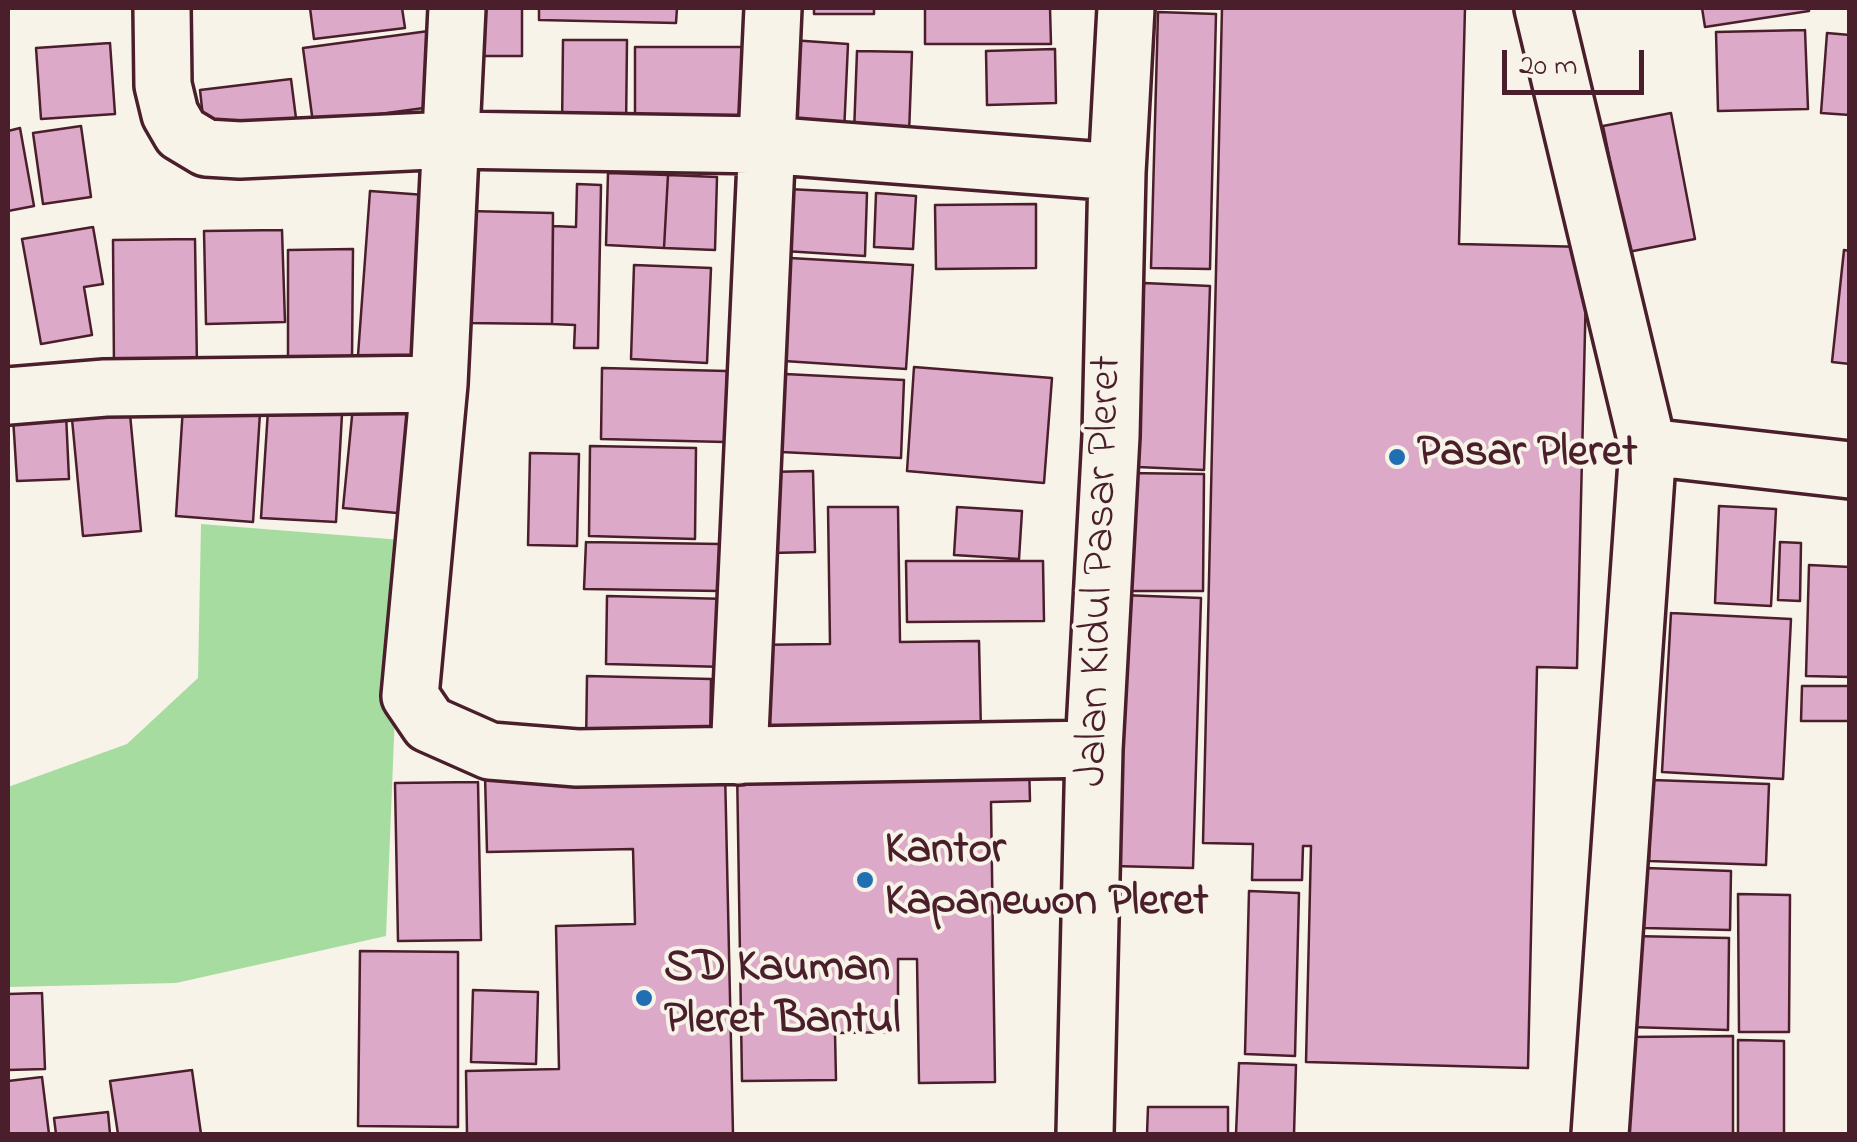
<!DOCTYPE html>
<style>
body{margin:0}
#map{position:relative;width:1857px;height:1142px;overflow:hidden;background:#f7f3e8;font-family:"Indie Flower",sans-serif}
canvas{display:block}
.frame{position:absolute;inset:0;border:10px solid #4a1f2b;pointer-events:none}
.scale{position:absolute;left:1502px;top:50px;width:142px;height:45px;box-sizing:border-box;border:5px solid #4a1f2b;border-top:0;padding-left:12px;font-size:30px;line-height:35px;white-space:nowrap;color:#4a1f2b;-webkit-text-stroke:8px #f7f3e8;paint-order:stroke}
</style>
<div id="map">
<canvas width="1857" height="1142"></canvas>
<div class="frame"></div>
<div class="scale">20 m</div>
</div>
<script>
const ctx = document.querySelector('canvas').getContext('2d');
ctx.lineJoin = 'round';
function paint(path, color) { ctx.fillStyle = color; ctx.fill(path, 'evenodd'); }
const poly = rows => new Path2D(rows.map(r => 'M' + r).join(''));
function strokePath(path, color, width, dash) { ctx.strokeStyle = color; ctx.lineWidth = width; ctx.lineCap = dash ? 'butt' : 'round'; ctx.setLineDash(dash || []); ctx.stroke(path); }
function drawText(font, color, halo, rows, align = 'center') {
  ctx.font = font + ' "Indie Flower",sans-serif'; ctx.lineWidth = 8; ctx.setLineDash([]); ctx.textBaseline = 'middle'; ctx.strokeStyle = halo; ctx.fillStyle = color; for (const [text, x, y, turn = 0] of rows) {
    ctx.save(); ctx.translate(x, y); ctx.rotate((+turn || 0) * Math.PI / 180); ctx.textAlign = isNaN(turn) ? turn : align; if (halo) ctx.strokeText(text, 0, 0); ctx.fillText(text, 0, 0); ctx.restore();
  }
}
paint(poly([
 [201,524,402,540,386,936,176,983,8,987,8,787,127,744,198,678]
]), '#a6dca0');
const building = poly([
 [310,8,402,8,405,28,314,39,310,8],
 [471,8,522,8,522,56,470,56,471,8],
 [539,8,677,8,676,23,539,20,539,8],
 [814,8,874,8,874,14,814,14,814,8],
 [925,8,1050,8,1051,44,925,44,925,8],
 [1222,8,1465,8,1459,244,1587,247,1577,668,1537,667,1528,1068,1306,1062,1311,846,1303,846,1302,880,1252,880,1253,844,1203,843,1222,8],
 [1702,8,1809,8,1809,11,1705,27,1702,8],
 [1158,12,1216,14,1210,269,1151,268,1158,12],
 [436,30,446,105,313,123,303,48,436,30],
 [1805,30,1808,109,1718,111,1716,32,1805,30],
 [1827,33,1850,35,1850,115,1821,113,1827,33],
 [563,40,627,40,626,130,562,129,563,40],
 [791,40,848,44,844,133,786,130,791,40],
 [110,43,115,114,41,119,36,48,110,43],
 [635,47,750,47,750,131,635,131,635,47],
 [1055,49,1056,103,987,105,986,51,1055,49],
 [857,51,912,52,909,134,854,133,857,51],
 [291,79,298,134,206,145,200,90,291,79],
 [1671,113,1695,239,1628,252,1603,126,1671,113],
 [81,126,91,197,43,204,33,133,81,126],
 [20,128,34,206,8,211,8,131,20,128],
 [608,173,668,175,664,248,606,245,608,173],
 [668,175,717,177,715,250,664,248,668,175],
 [577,184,601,185,598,348,574,348,575,325,552,324,553,226,576,227,577,184],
 [788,189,867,193,865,256,784,251,788,189],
 [370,191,425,195,412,373,357,369,370,191],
 [876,193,916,196,913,249,874,247,876,193],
 [1036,204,1036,268,936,269,935,205,1036,204],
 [468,211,553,213,552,324,466,323,468,211],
 [93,227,103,284,84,287,92,335,41,344,22,239,93,227],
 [282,230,285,322,206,324,204,231,282,230],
 [195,239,197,368,114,369,113,240,195,239],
 [353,249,352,360,288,360,288,250,353,249],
 [1844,250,1850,251,1850,364,1832,362,1844,250],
 [790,258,913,265,906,369,784,361,790,258],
 [634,265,711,268,707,363,631,359,634,265],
 [1144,283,1210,286,1204,470,1138,467,1144,283],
 [914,367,1052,378,1044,483,907,471,914,367],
 [602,368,727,371,725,442,601,439,602,368],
 [785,374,904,380,901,458,781,452,785,374],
 [353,406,419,413,408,514,343,508,353,406],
 [183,407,260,413,253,522,176,516,183,407],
 [268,410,342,414,336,522,261,518,268,410],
 [66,414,69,479,17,481,13,417,66,414],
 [130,414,141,531,83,536,72,419,130,414],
 [590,446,696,448,695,539,589,536,590,446],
 [530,453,579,454,577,546,528,545,530,453],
 [813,471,815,552,770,553,768,472,813,471],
 [1125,473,1204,474,1203,591,1124,591,1125,473],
 [1719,506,1776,509,1771,606,1715,603,1719,506],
 [828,507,898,507,900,642,979,641,981,733,750,736,748,645,830,644,828,507],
 [957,507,1022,511,1019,559,954,555,957,507],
 [586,542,721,544,720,591,584,589,586,542],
 [1780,542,1801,543,1800,601,1778,600,1780,542],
 [906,561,1043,561,1044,621,907,622,906,561],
 [1809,565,1850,567,1850,677,1806,676,1809,565],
 [1121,595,1201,598,1193,868,1113,866,1121,595],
 [607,596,728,599,726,667,606,664,607,596],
 [1671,613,1791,619,1783,779,1662,772,1671,613],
 [587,676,711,679,710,750,586,747,587,676],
 [1802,686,1850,686,1850,721,1801,721,1802,686],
 [1029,762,1030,801,991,802,995,1082,919,1083,917,959,898,959,898,1032,835,1033,836,1080,742,1081,737,766,1029,762],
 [725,770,733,1134,467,1134,466,1071,559,1069,556,926,635,924,633,849,487,852,485,775,725,770],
 [1652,780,1769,784,1766,865,1649,861,1652,780],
 [478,782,481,940,398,941,395,783,478,782],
 [1646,868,1731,871,1730,930,1644,928,1646,868],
 [1249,891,1299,893,1295,1056,1245,1054,1249,891],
 [1738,894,1790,895,1789,1032,1739,1032,1738,894],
 [1632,936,1729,938,1728,1030,1630,1027,1632,936],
 [360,951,458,952,458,1127,358,1126,360,951],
 [473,990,538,992,536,1064,471,1062,473,990],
 [42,993,45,1069,8,1070,8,994,42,993],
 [1733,1036,1733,1134,1627,1134,1626,1037,1733,1036],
 [1738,1040,1784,1041,1784,1134,1738,1134,1738,1040],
 [1239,1063,1296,1065,1294,1134,1236,1134,1239,1063],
 [192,1070,201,1134,118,1134,110,1081,192,1070],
 [42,1077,49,1134,8,1134,8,1081,42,1077],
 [1148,1107,1228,1107,1228,1134,1147,1134,1148,1107],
 [108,1112,110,1134,56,1134,54,1118,108,1112]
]);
paint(building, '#dcaac8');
strokePath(building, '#4a1f2b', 2.5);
const minor = poly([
 [162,8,163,85,170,114,181,133,206,148,240,150,451,140,765,145,1117,172],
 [457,8,439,384,410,696,429,724,490,751,577,758,1094,749],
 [1543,8,1648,447,1600,1134],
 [8,396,105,388,439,384],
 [1648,447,1850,470],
 [739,756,773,8],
 [1085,1134,1094,749,1111,436,1117,172,1126,8]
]);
strokePath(minor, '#4a1f2b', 62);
strokePath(minor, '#f7f3e8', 55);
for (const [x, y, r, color] of [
 [1397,457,10,"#1f6fb2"],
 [865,880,10,"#1f6fb2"],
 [644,998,10,"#1f6fb2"]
]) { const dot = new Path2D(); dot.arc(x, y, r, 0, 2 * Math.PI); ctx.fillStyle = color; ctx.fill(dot); strokePath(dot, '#f7f3e8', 4); }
drawText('bold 45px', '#4a1f2b', '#f7f3e8', [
 ["Pasar Pleret",1417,457],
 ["Kantor",885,854],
 ["Kapanewon Pleret",885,906],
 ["SD Kauman",664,972],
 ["Pleret Bantul",664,1024]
], 'left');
drawText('45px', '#4a1f2b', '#f7f3e8', [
 ["Jalan Kidul Pasar Pleret",1103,571,-88]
]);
</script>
